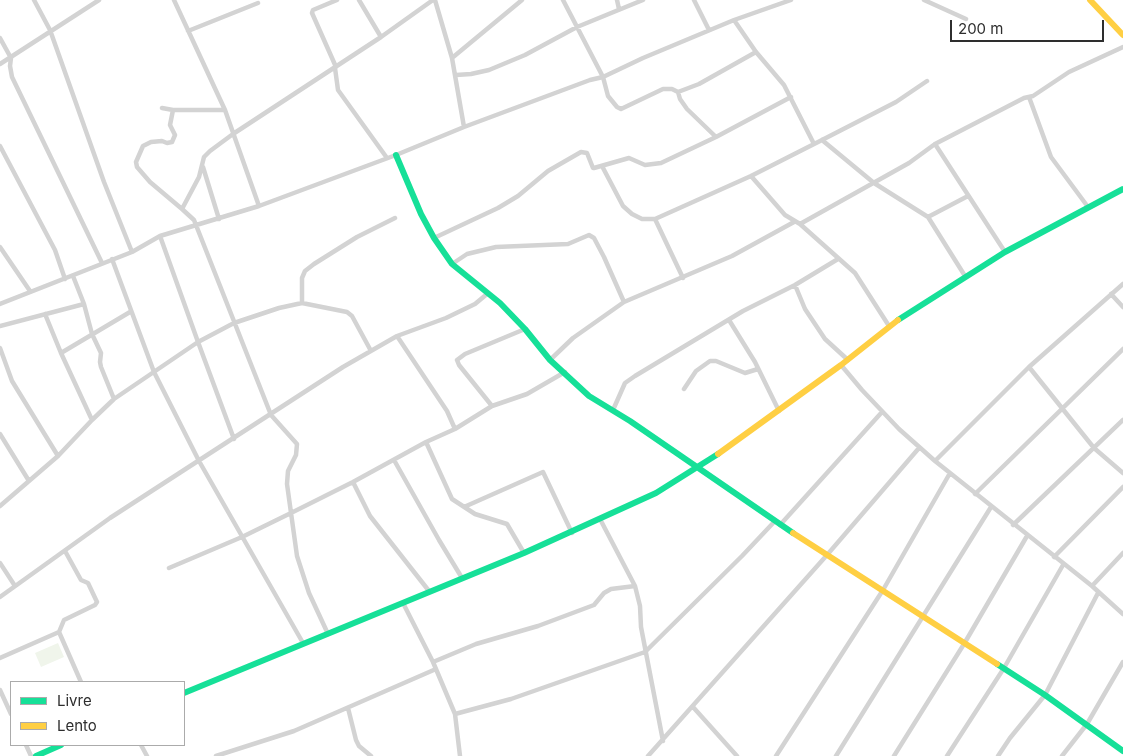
<!DOCTYPE html>
<style>
body{margin:0}
#map{position:relative;width:1123px;height:756px;overflow:hidden;background:#fff;font-family:Inter,sans-serif}
canvas{display:block}
.legend{position:absolute;left:10px;top:681px;width:175px;height:65px;box-sizing:border-box;background:#fff;border:1px solid #ababab;margin:0;padding:6px 9px;list-style:none;font-size:15px;color:#2e2e2e}
.legend li{display:flex;align-items:center;gap:10px;height:25px}
.legend b{width:25px;border:1px solid #ababab}
.scale{position:absolute;left:950px;top:20px;width:154px;height:22px;box-sizing:border-box;border:2px solid #2e2e2e;border-top:0;padding-left:6px;font-size:15px;line-height:18px;white-space:nowrap;color:#2e2e2e;-webkit-text-stroke:4px #fff;paint-order:stroke}
</style>
<div id="map">
<canvas width="1123" height="756"></canvas>
<ul class="legend">
<li><b style="height:6px;background:#16e098"></b>Livre</li>
<li><b style="height:6px;background:#ffcf43"></b>Lento</li>
</ul>
<div class="scale">200 m</div>
</div>
<script>
const ctx = document.querySelector('canvas').getContext('2d');
ctx.lineJoin = 'round';
function paint(path, color) { ctx.fillStyle = color; ctx.fill(path, 'evenodd'); }
const poly = rows => new Path2D(rows.map(r => 'M' + r).join(''));
function strokePath(path, color, width, dash) { ctx.strokeStyle = color; ctx.lineWidth = width; ctx.lineCap = dash ? 'butt' : 'round'; ctx.setLineDash(dash || []); ctx.stroke(path); }
paint(poly([
 [58,643,64,657,41,667,35,653]
]), '#f0f5eb');
strokePath(poly([
 [34,0,50,30,104,182,132,252],
 [174,0,225,110,259,206],
 [359,0,381,37],
 [435,0,452,58,464,127],
 [563,0,603,77,608,96,617,107,621,109,663,89,672,89,678,92],
 [617,0,619,9],
 [694,0,709,30],
 [924,0,966,19],
 [734,20,756,52,784,85,814,144],
 [188,31,258,3],
 [0,38,11,58,10,66,12,77,102,263],
 [452,58,522,0],
 [0,64,99,0],
 [336,67,312,13,313,10,337,0],
 [335,68,338,90,387,158],
 [456,75,471,74,489,70,525,55,577,27,643,0],
 [1029,97,1051,157,1088,207],
 [162,108,173,110,225,110],
 [173,110,170,125,175,135,172,142,167,143,162,141,151,142,143,146,136,162,137,167,150,182,182,209],
 [716,137,687,109,680,99,678,92,699,84,756,52],
 [822,140,874,183,928,217,968,196],
 [935,144,1005,252],
 [0,146,55,250,65,279],
 [602,166,623,206,632,214,642,219,655,219,751,176,822,140,896,102,927,81],
 [203,167,219,219],
 [751,176,785,215,800,224,855,273,889,326],
 [928,217,965,276],
 [655,219,683,278],
 [800,224,909,163,935,144,1024,98,1033,96,1069,72,1123,47],
 [160,236,198,342,234,439],
 [434,238,498,208,518,196,548,171,581,152,587,153,593,168,594,168,629,158,645,165,661,163,716,137,791,97],
 [0,247,30,291],
 [112,259,154,372,199,461,303,643],
 [452,264,467,254,496,247,568,244,589,235,594,238,604,257,624,302],
 [73,276,84,304,92,334,101,353,100,362,101,367,114,399],
 [795,285,805,309,825,339,848,360],
 [1111,294,1123,307],
 [302,303,302,278,305,271,314,264,357,237,395,218],
 [0,304,132,252,160,236,259,206,396,155,464,127,590,80,603,77,643,58,734,20,791,0],
 [45,314,61,353,92,420],
 [729,320,755,362,779,411],
 [0,326,84,304],
 [397,336,447,411,455,429],
 [0,348,12,381,58,456],
 [61,353,130,312],
 [550,360,573,338,624,302,732,256,794,222],
 [841,365,862,390,899,429,935,461,1092,586,1123,614],
 [1029,367,1094,448,1123,473],
 [684,389,696,371,710,361,716,361,745,373,758,369],
 [492,406,459,365,457,360,465,354,525,329],
 [613,410,625,383,635,376,743,311,795,285,838,259],
 [0,434,29,481],
 [426,442,452,499,475,514,507,524,524,553],
 [394,460,439,540,462,578],
 [935,461,1029,367,1123,284],
 [353,482,370,516,429,591],
 [975,494,1123,349],
 [0,506,58,456,92,420,114,399,198,342,234,323,279,308,302,303,347,312,352,316,371,351],
 [464,507,543,472,572,533],
 [600,519,635,586,640,606,641,627,663,741],
 [780,525,882,412],
 [1013,525,1123,420],
 [65,551,81,580,88,583,97,602,95,605,64,620,59,632,81,682],
 [1054,557,1123,487],
 [0,563,15,586],
 [169,568,242,537,291,513,353,482,426,442,455,429,492,406,527,394,565,372],
 [1092,586,1123,553],
 [0,597,110,518,343,367,397,336,446,318,475,304,487,294],
 [403,603,433,662,455,714,460,756],
 [328,634,309,593,297,556,287,484,288,471,296,455,297,444,271,415,194,220,182,209,199,177,204,157,210,151,233,134,381,37,433,0],
 [0,658,59,632],
 [433,662,476,644,538,626,594,605,604,593,611,589,635,586],
 [0,690,11,714],
 [693,707,737,756],
 [348,708,356,740,359,746,371,756],
 [455,714,511,699,645,652,742,556,775,521],
 [26,745,31,756],
 [141,745,147,756],
 [216,756,294,731,436,669],
 [648,756,827,555,919,448],
 [776,756,883,590,950,473],
 [836,756,991,507],
 [894,756,964,644,1027,536],
 [947,756,1004,668,1063,565],
 [998,756,1010,738,1045,695,1098,593],
 [1062,756,1087,724,1123,662]
]), '#d3d3d3', 4.5);
strokePath(poly([
 [396,155,421,214,434,238,452,264,500,303,525,329,550,360,589,396,630,421,793,533],
 [898,320,1005,252,1123,189],
 [997,664,1045,695,1123,751],
 [184,693,524,553,656,493,718,454],
 [36,756,61,745]
]), '#16e098', 6);
strokePath(poly([
 [1090,0,1123,35],
 [718,454,841,365,898,320],
 [793,533,997,664]
]), '#ffcf43', 6);
</script>
